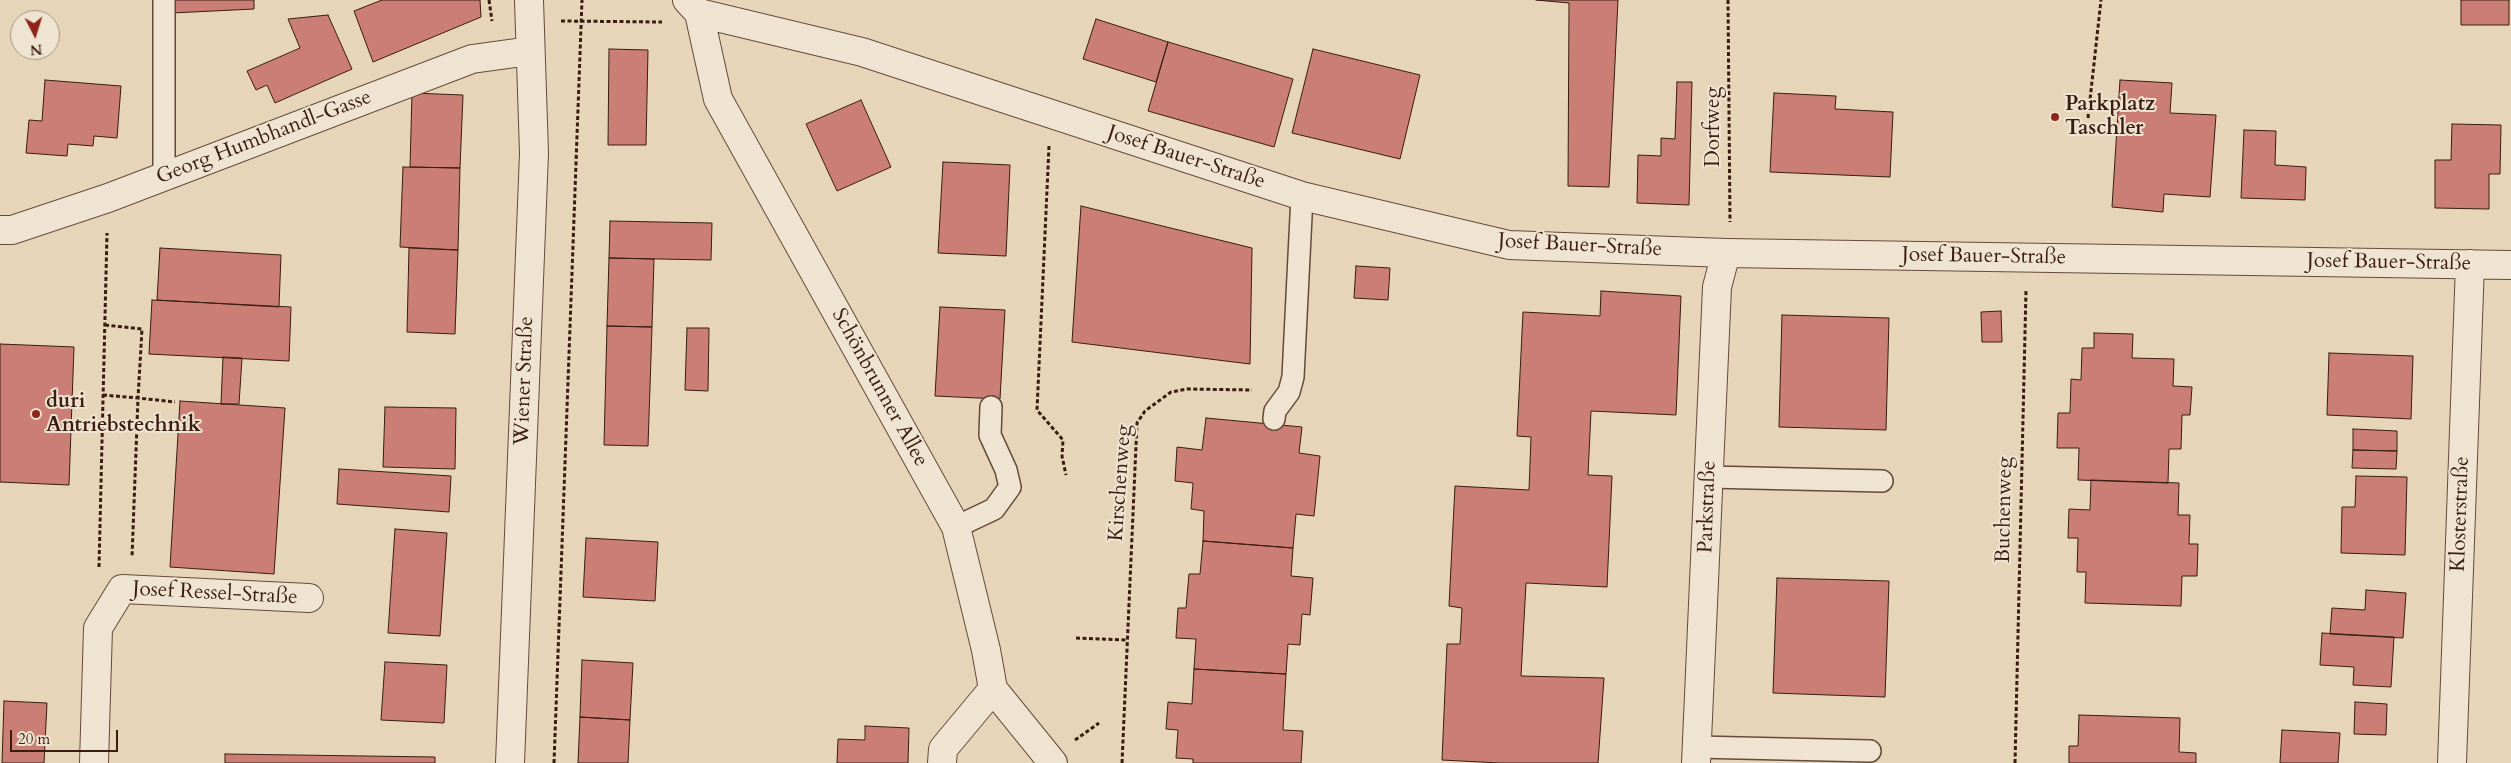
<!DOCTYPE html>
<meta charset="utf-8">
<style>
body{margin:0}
#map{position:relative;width:2511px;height:763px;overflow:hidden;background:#e6d5b8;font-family:Cardo,serif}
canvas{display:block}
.north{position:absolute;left:10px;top:10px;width:50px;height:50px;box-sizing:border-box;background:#efe4d1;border:1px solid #a79484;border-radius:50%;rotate:175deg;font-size:14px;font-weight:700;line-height:20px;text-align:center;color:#3a1c10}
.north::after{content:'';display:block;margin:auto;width:18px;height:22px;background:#8f2418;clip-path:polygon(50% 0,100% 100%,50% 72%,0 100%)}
.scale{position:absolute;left:10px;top:730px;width:108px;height:22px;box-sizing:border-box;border:2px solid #3a1c10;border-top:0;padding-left:6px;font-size:15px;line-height:18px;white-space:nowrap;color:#3a1c10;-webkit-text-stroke:4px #efe4d1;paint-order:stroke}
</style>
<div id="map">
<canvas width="2511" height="763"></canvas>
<div class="north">N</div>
<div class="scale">20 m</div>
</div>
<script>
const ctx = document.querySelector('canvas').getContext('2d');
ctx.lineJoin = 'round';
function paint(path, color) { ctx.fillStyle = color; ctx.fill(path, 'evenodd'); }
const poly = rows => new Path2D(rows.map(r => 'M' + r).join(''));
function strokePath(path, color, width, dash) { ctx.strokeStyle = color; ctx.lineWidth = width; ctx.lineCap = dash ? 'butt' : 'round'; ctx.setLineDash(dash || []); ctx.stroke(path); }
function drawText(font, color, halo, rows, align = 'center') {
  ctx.font = font + ' Cardo,serif'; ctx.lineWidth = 4; ctx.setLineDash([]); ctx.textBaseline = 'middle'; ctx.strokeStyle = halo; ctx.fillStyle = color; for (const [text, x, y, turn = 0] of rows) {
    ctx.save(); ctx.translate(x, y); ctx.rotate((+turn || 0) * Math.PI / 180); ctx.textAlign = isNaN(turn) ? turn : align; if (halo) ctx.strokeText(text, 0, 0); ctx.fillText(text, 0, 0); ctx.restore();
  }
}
const building = poly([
 [173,0,254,0,254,9,172,13,173,0],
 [382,0,480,0,481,17,373,62,354,11,382,0],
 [1536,0,1618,0,1609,187,1568,186,1569,3,1536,0],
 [2461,0,2509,0,2509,25,2461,25,2461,0],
 [328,15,352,69,275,103,267,85,256,90,247,71,300,48,288,19,328,15],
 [1096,19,1168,42,1156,82,1083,59,1096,19],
 [1168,42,1293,79,1274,147,1148,111,1168,42],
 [609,49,648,50,646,145,608,145,609,49],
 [1313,49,1420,75,1400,159,1292,133,1313,49],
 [45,80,121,86,117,138,94,136,93,146,68,144,67,156,26,153,29,120,42,121,45,80],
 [2120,80,2172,83,2170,113,2216,115,2210,197,2164,194,2163,212,2112,207,2120,80],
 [1677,82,1692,82,1689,205,1637,203,1638,155,1661,156,1661,138,1675,139,1677,82],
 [412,93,463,95,460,168,410,167,412,93],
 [1774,93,1836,96,1835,109,1893,112,1890,177,1770,172,1774,93],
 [861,100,891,167,837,191,806,124,861,100],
 [2452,124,2501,125,2500,174,2489,174,2489,209,2435,208,2435,160,2451,160,2452,124],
 [2244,130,2276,131,2275,165,2306,167,2305,200,2241,198,2244,130],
 [943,162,1010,165,1006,256,938,253,943,162],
 [403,167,460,168,458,250,400,247,403,167],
 [1081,206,1252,248,1250,364,1072,342,1081,206],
 [610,221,712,223,711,260,609,258,610,221],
 [160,248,281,255,279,307,157,300,160,248],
 [409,248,458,250,455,334,407,332,409,248],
 [609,258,654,259,652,327,607,326,609,258],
 [1356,266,1390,268,1388,300,1354,298,1356,266],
 [1601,291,1681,296,1676,415,1591,411,1588,475,1612,476,1607,587,1526,583,1521,676,1604,678,1598,763,1500,763,1442,760,1447,644,1460,644,1462,608,1449,606,1455,486,1529,490,1531,437,1517,436,1523,312,1600,316,1601,291],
 [152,300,291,307,289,361,149,354,152,300],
 [940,307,1005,310,1000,399,935,396,940,307],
 [2001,311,2002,342,1982,342,1981,312,2001,311],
 [1782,315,1889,318,1886,430,1779,427,1782,315],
 [607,326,652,327,648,446,604,445,607,326],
 [687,328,709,328,708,391,685,390,687,328],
 [2094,333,2133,334,2132,358,2174,359,2173,386,2192,387,2190,415,2182,415,2181,449,2169,449,2168,483,2078,480,2079,448,2057,448,2058,413,2070,413,2071,379,2081,380,2082,348,2094,348,2094,333],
 [0,344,74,347,69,485,0,482,0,344],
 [2329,353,2413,356,2411,419,2327,415,2329,353],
 [223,357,242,358,239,404,221,404,223,357],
 [180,401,285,408,274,574,170,567,180,401],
 [385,407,456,408,455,469,383,467,385,407],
 [1206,418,1302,427,1299,453,1320,456,1314,516,1296,514,1293,548,1203,541,1204,511,1191,509,1193,483,1175,481,1177,447,1202,450,1206,418],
 [2353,429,2397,431,2397,451,2353,450,2353,429],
 [2353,450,2397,451,2396,469,2352,468,2353,450],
 [339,469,451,476,449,512,337,504,339,469],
 [2356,476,2407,477,2405,555,2341,553,2342,507,2355,507,2356,476],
 [2091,480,2179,483,2178,515,2190,515,2189,544,2198,544,2197,576,2182,576,2181,606,2085,603,2086,572,2077,572,2078,538,2068,538,2069,509,2090,510,2091,480],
 [395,529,447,533,440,636,388,633,395,529],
 [586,538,658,542,655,601,583,597,586,538],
 [1203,541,1293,548,1291,576,1313,578,1310,615,1302,614,1300,645,1288,644,1286,674,1194,669,1196,639,1176,638,1178,608,1186,608,1189,574,1200,574,1203,541],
 [1777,578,1889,581,1885,697,1773,693,1777,578],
 [2366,590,2406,593,2403,638,2330,634,2332,608,2365,610,2366,590],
 [2322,633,2394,637,2391,687,2353,685,2354,667,2320,665,2322,633],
 [582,660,633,663,630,720,580,717,582,660],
 [385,662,447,665,444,723,381,720,385,662],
 [1194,669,1286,674,1283,730,1303,731,1301,763,1193,763,1193,759,1176,758,1178,730,1166,729,1168,702,1192,704,1194,669],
 [4,701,47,703,44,763,2,763,4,701],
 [2355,702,2387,704,2386,735,2354,734,2355,702],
 [2079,715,2180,718,2179,752,2196,753,2196,763,2069,763,2069,746,2078,746,2079,715],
 [580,717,630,720,628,763,578,763,580,717],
 [865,726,909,728,908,763,837,763,838,739,865,740,865,726],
 [2282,730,2340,733,2338,763,2280,763,2282,730],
 [225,754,435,757,435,763,225,763,225,754]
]);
paint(building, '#ca7e75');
strokePath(building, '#3a1c10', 1);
const lane = poly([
 [164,0,164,176],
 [1274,419,1275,411,1289,392,1293,377,1302,196],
 [1709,477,1882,481],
 [956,527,994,509,1010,487,1006,470,990,435,991,407],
 [1697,747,1870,751]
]);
const street = poly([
 [687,0,699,13,862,52,1302,196,1509,245,1726,253,2511,265],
 [699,13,718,99,956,527,986,650,993,689,1053,763],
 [0,230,12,230,108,198,472,59,530,51],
 [94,763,98,628,122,589,309,598],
 [510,763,534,153,529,0],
 [942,763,943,749,993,689],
 [1696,763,1717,287,1726,253],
 [2452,763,2470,264]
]);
strokePath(lane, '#654a3a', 24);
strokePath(street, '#654a3a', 30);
strokePath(poly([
 [489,0,492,21],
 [1728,0,1730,222],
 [561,21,662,22],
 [2088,118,2101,0],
 [1049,146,1037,410,1063,440,1062,456,1066,475],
 [105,325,142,329,138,398,175,402],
 [103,395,138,398,132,557],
 [99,567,107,233],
 [1076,638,1127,640],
 [1075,740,1099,723],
 [554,763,582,0],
 [1122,763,1137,423,1145,411,1171,392,1187,389,1252,390],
 [2015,763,2026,290]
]), '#3a1c10', 3, [4, 2.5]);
strokePath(lane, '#efe4d1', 21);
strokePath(street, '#efe4d1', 28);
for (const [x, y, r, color] of [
 [2055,117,5,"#8f2418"],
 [36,414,5,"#8f2418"]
]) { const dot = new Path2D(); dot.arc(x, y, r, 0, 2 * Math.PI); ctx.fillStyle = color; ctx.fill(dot); strokePath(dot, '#efe4d1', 2); }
drawText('bold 21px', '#3a1c10', '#efe4d1', [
 ["Parkplatz",2065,105],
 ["Taschler",2065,129],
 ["duri",46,402],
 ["Antriebstechnik",46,426]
], 'left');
drawText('21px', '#3a1c10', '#efe4d1', [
 ["Dorfweg",1714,127,-90],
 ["Georg Humbhandl-Gasse",264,138,-21],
 ["Josef Bauer-Straße",1186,158,18],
 ["Josef Bauer-Straße",1580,246,3],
 ["Josef Bauer-Straße",1984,257,1],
 ["Josef Bauer-Straße",2389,263,1],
 ["Wiener Straße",525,381,-88],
 ["Schönbrunner Allee",879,388,61],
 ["Kirschenweg",1121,483,-86],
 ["Parkstraße",1708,507,-88],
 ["Buchenweg",2005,510,-89],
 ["Klosterstraße",2461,514,-88],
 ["Josef Ressel-Straße",215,594,3]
]);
</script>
